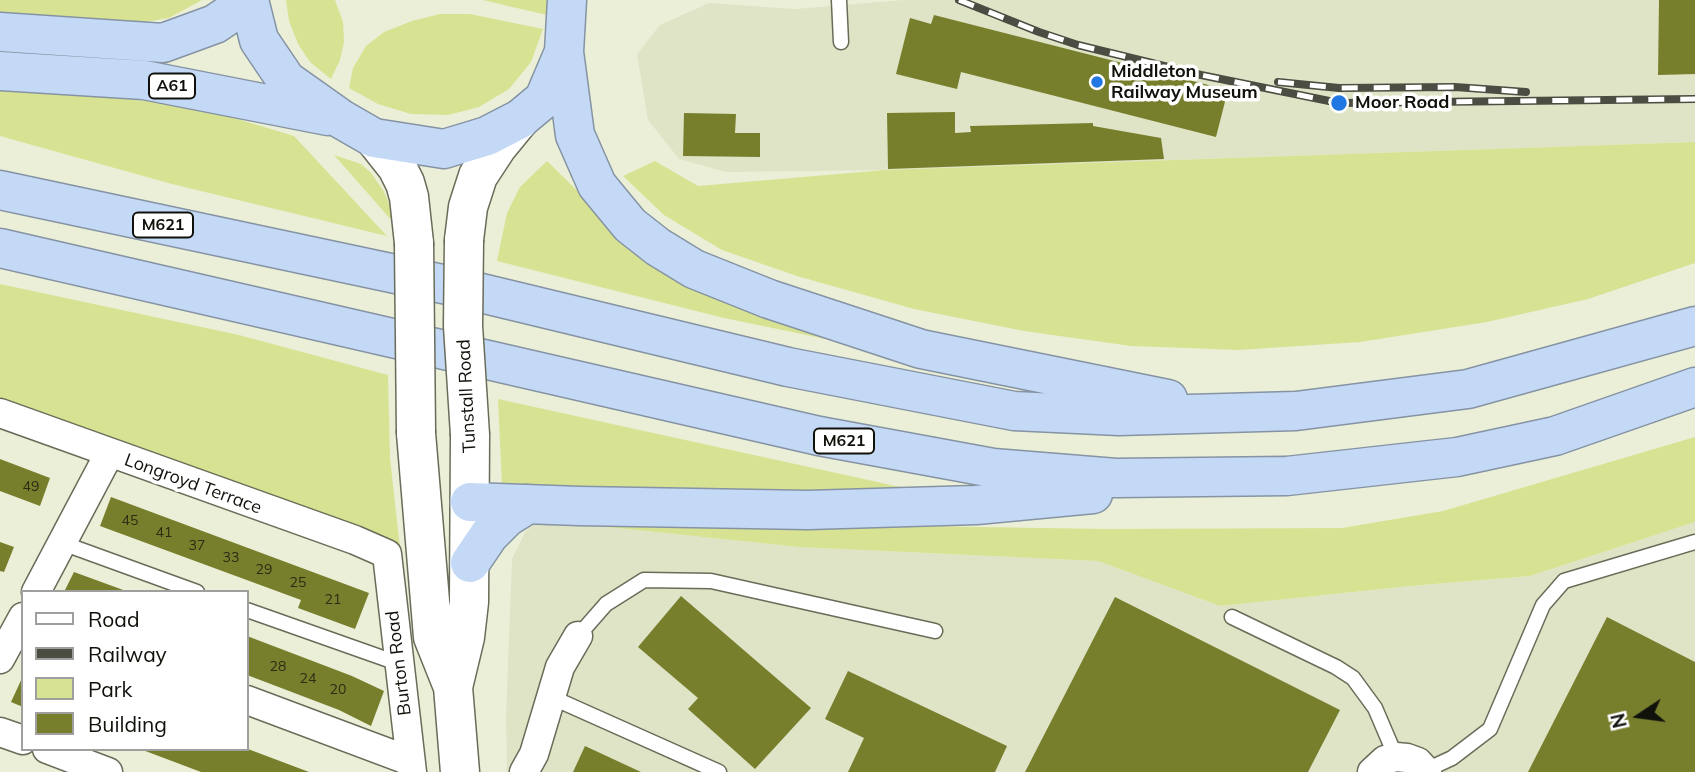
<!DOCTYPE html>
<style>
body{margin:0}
#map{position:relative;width:1695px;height:772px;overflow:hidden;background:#ebefd8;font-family:Mulish,sans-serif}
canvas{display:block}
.legend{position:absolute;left:21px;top:590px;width:228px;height:161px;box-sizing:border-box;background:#fff;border:2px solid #9fa09d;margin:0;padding:9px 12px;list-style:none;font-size:21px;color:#10110a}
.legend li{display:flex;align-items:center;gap:14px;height:35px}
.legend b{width:35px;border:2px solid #9fa09d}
.north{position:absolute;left:1604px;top:681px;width:70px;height:70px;-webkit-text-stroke:5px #fff;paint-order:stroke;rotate:257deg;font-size:19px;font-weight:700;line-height:28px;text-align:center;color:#10110a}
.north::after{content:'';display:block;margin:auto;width:24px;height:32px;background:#10110a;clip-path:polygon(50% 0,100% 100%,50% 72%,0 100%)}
</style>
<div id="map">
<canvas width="1695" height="772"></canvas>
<ul class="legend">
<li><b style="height:9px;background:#fff"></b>Road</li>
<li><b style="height:9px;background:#4c4d42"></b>Railway</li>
<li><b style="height:19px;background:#d8e293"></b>Park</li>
<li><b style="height:19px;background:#777f2d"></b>Building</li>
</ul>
<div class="north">N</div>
</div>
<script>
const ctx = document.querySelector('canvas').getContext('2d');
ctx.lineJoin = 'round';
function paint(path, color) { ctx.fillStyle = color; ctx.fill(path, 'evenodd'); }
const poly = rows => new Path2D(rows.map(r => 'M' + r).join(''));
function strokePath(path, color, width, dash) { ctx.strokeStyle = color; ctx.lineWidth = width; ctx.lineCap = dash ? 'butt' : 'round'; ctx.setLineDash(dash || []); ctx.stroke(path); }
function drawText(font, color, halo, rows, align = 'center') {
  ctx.font = font + ' Mulish,sans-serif'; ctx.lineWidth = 7; ctx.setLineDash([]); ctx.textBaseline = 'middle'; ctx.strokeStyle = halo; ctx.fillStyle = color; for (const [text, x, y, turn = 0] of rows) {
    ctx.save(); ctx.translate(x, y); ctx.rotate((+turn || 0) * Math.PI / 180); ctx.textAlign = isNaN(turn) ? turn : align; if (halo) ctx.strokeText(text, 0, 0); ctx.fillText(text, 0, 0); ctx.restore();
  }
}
paint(poly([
 [903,0,1695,0,1695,142,885,170,726,172,679,159,648,120,637,54,660,25,709,3,795,9],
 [541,520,799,547,1098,561,1220,606,1410,586,1530,576,1695,522,1695,772,507,772,506,718,512,559,526,531]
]), '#dfe4c6');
paint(poly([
 [0,0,202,0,169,18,119,26,0,16],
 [286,0,335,0,343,22,344,42,340,60,331,79,310,62,298,44,289,21],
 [483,0,548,0,547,15,508,6],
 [440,14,470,14,543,29,531,62,509,89,479,107,448,115,411,114,378,104,349,88,353,68,366,46,384,32,412,21],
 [0,88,191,105,294,136,387,236,172,184,0,136],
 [1695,142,1695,263,1588,299,1487,322,1360,342,1239,350,1131,346,1024,331,914,309,797,276,722,250,664,215,623,176,655,161,698,186,885,170],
 [334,155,361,164,371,173,383,190,390,205,393,222],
 [547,161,595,208,942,363,724,318,497,261,507,213,520,187],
 [0,284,239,335,388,375,390,458,400,548,0,399],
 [498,399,914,490,914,496,502,486],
 [1695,437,1695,522,1530,576,1410,586,1220,606,1098,561,799,547,541,520,1106,529,1342,528,1443,511]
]), '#d8e293');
paint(poly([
 [1659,0,1695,0,1695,74,1658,75],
 [934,15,1228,90,1216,137,961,72,957,89,896,74,910,18,931,24],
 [955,112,955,133,971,132,970,126,1093,123,1093,126,1161,138,1164,159,888,169,887,113],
 [684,113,736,114,735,133,760,133,760,157,683,156],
 [0,459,50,478,40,506,0,491],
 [111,497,369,593,355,629,298,608,301,600,100,526],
 [0,542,14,547,4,572,0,571],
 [74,572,126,591,125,592,64,592],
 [681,596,811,708,755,769,688,709,698,698,638,647],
 [1115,597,1340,710,1308,772,1025,772],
 [1607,617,1695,662,1695,772,1528,772],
 [247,636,352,676,384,691,371,726,339,710,247,675],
 [848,671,1007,746,995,772,848,772,864,738,825,719],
 [23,676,23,707,11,702],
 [585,746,641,772,573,772],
 [140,749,248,749,309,772,201,772]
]), '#777f2d');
const lane = poly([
 [839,0,841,42],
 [62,543,197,592],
 [247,610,400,664],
 [1232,617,1336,667,1353,678,1375,708,1396,757],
 [578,636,606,604,644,580,711,581,935,631],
 [551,697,719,772],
 [1426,770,1452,758,1490,729,1543,605,1564,581,1695,542]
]);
const street = poly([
 [0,413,355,540,387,554,412,772],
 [36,592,109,454],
 [0,659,23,617],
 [247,700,410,761],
 [0,732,23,740],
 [47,749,108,772],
 [524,772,534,754,560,667,578,636],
 [1372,772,1385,760,1396,757,1407,758,1418,762,1427,772]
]);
const secondary = poly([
 [374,138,397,167,405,183,409,197,414,243],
 [464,240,468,207,478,176,497,147,520,119],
 [416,433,433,637,453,687],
 [460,772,453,687,465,637,469,602,470,435]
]);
const highway = poly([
 [249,0,259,40,286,80,341,119,374,138,444,149,487,136,520,119,544,99,564,52,567,0],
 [0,32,163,43,215,24,249,1],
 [564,52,575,135,597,185,630,225,658,247,694,269,769,299,921,349,1168,399],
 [0,71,144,80,328,116],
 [0,190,452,286,788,367,1014,411,1119,416,1296,411,1468,389,1695,326],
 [0,248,819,436,993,468,1116,478,1287,476,1457,457,1555,436,1695,387],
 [470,502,579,506,808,510,976,505,1093,494],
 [470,563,489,535,507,517,528,504]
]);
strokePath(lane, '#696c58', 17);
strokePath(street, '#696c58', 31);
strokePath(secondary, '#696c58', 41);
strokePath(highway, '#8593a3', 41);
strokePath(lane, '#fff', 14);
strokePath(street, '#fff', 28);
strokePath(secondary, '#fff', 38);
strokePath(highway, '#c4d9f6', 38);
const rail = poly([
 [959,0,1039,32,1078,45,1201,75,1339,103,1695,99],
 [1278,82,1339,88,1455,87,1526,92]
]);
strokePath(rail, '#4c4d42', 8);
strokePath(rail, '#fff', 5, [16]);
const secondaryBridge = poly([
 [464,240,463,326,470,435],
 [414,243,416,433]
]);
strokePath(secondaryBridge, '#696c58', 41, []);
strokePath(secondaryBridge, '#fff', 38);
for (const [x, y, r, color] of [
 [1097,82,7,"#2178e2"],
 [1339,103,9,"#2178e2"]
]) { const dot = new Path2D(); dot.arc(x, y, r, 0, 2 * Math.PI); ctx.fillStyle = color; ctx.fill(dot); strokePath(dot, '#fff', 2.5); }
drawText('14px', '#2a2c13', null, [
 ["49",31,487],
 ["45",130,521],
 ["41",164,533],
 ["37",197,546],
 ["33",231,558],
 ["29",264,570],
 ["25",298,583],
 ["21",333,600],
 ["28",278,667],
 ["24",308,679],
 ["20",338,690]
]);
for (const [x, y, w] of [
 [172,86,46],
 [163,225,60],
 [844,441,60]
]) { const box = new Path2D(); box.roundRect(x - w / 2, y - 12.5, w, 25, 5); ctx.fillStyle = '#fff'; ctx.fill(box); strokePath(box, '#10110a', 2); }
drawText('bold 16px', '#10110a', null, [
 ["A61",172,86],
 ["M621",163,225],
 ["M621",844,441]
]);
drawText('bold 18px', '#10110a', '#fff', [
 ["Middleton",1111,72],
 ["Railway Museum",1111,93],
 ["Moor Road",1355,103]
], 'left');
drawText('18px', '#10110a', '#fff', [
 ["Tunstall Road",467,396,-93],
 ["Longroyd Terrace",193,484,20],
 ["Burton Road",399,663,-97]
]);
</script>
